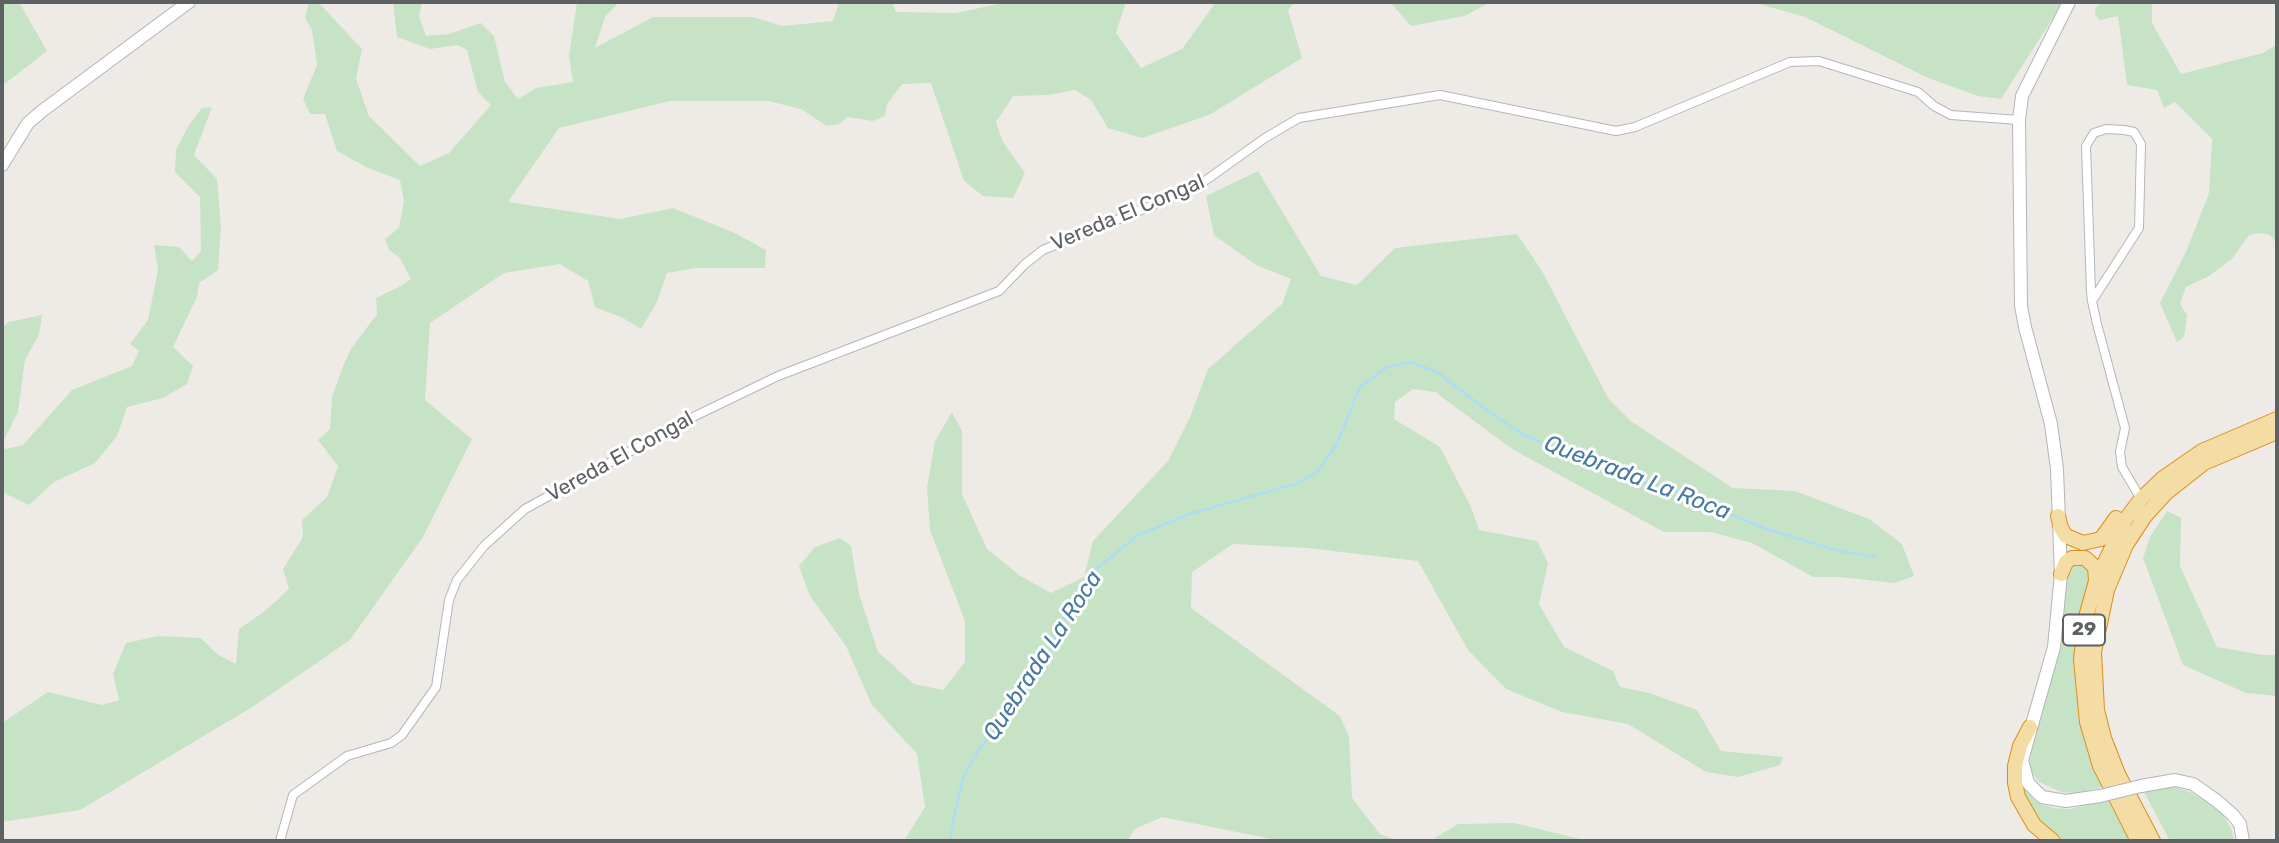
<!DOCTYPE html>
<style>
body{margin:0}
#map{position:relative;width:2279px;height:843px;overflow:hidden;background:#eeebe6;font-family:Rubik,sans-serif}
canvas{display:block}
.frame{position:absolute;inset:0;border:4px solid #5d6164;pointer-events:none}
</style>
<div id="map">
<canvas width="2279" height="843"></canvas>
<div class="frame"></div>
</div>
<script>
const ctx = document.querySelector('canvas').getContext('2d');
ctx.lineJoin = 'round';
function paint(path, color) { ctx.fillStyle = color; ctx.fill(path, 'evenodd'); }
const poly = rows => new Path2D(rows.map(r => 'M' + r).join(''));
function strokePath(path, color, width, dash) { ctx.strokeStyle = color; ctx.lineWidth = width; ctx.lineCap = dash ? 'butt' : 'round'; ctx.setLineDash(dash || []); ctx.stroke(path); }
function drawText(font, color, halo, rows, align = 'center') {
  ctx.font = font + ' Rubik,sans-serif'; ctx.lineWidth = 6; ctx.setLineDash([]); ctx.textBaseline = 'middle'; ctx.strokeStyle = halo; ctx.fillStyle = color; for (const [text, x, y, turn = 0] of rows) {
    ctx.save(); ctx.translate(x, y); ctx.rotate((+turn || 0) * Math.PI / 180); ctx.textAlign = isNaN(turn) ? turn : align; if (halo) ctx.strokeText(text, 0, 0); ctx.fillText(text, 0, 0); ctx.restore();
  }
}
paint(poly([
 [2,2,19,2,47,51,2,86],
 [312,2,318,2,362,49,356,79,369,116,420,166,449,153,491,105,478,92,467,50,458,45,430,49,397,37,393,2,422,2,419,16,426,36,449,34,481,23,494,36,505,82,518,99,536,88,573,82,569,55,577,2,619,2,605,17,595,48,653,17,753,17,782,26,833,21,839,2,892,2,896,12,956,13,1008,2,1126,2,1116,33,1141,68,1182,49,1216,2,1295,2,1288,10,1302,58,1209,115,1142,138,1108,128,1091,100,1075,90,1048,95,1013,96,996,122,1003,142,1025,173,1013,198,983,196,964,181,931,83,902,84,887,104,885,116,873,121,848,117,840,124,827,126,801,109,768,101,670,101,559,128,508,202,620,219,673,208,735,233,766,250,765,268,696,268,667,273,657,302,641,329,623,318,595,307,588,281,560,264,504,273,430,323,425,400,472,439,423,537,350,640,254,706,80,810,2,822,2,723,48,692,102,705,119,700,113,674,126,643,158,636,201,638,217,654,236,664,239,629,265,611,289,589,283,569,303,537,302,520,327,497,338,466,318,440,330,429,332,397,343,366,351,349,377,314,376,298,399,287,411,279,400,258,389,250,385,239,399,228,404,201,400,180,368,168,337,151,325,114,310,114,303,99,317,65,312,30,305,18,308,5],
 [1390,2,1490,2,1465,16,1411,26],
 [1752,2,1998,3,2063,2,2001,99,1978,96,1928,78,1805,17],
 [2104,2,2152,2,2152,23,2181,74,2263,53,2277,44,2277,244,2270,235,2259,233,2249,235,2232,259,2209,276,2186,287,2180,304,2187,315,2184,337,2177,342,2160,303,2186,252,2209,193,2212,139,2175,102,2164,108,2157,90,2127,85,2118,16,2100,20,2095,15,2096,7],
 [212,107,194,155,217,179,221,226,218,270,199,283,197,297,173,347,193,366,187,384,163,398,127,407,117,436,95,463,54,482,29,505,2,492,2,450,23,445,72,390,132,366,139,351,130,344,148,320,158,270,154,245,179,247,192,261,201,251,200,197,175,172,176,150,189,125,202,108],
 [1258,171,1321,276,1357,285,1395,248,1517,234,1542,271,1608,398,1632,422,1733,488,1795,491,1869,519,1902,544,1914,576,1894,583,1839,577,1813,577,1752,543,1711,532,1664,532,1512,449,1435,392,1413,389,1395,402,1394,419,1440,447,1471,507,1479,530,1537,541,1548,563,1539,604,1564,647,1613,671,1620,687,1649,693,1697,710,1721,751,1783,757,1780,765,1738,777,1706,772,1628,724,1562,712,1506,689,1468,650,1418,561,1307,548,1233,544,1192,572,1191,608,1340,716,1349,737,1352,798,1380,834,1399,841,1281,841,1162,817,1135,829,1127,841,904,841,925,807,917,754,872,705,846,646,810,596,799,566,815,547,840,538,851,546,859,594,878,652,914,684,943,690,965,662,965,621,930,530,927,488,935,441,952,412,962,431,962,494,987,549,1022,577,1051,593,1084,577,1093,541,1168,461,1190,417,1208,369,1282,304,1291,279,1256,265,1214,235,1206,196],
 [42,315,39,335,25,360,18,412,2,444,2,328,9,322],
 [2167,511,2181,518,2180,566,2217,647,2263,655,2277,655,2277,696,2246,693,2183,665,2143,558,2150,537],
 [2079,565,2088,569,2091,574,2087,590,2104,787,2076,793,2061,792,2039,782,2032,773,2029,764,2036,727,2061,647,2067,573,2073,566],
 [2021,785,2036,802,2053,808,2070,809,2108,800,2130,841,2063,841,2047,833,2030,814],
 [2160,787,2175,787,2190,792,2207,802,2223,815,2232,830,2234,841,2170,841,2144,792],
 [1514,823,1588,841,1430,841,1458,824]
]), '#c7e3c5');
strokePath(poly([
 [951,841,951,831,963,778,979,749,1015,707,1047,657,1067,613,1095,570,1137,536,1189,514,1295,484,1317,472,1337,444,1360,387,1387,367,1411,362,1438,373,1492,414,1524,435,1576,457,1605,466,1635,482,1664,486,1764,528,1835,550,1875,557]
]), '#addcf6', 2.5);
const minor = poly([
 [2092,301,2139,228,2141,144,2134,132,2124,130,2106,129,2094,133,2086,146,2091,292,2092,301,2097,324,2125,428,2120,452,2122,467,2141,499],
 [280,841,293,795,347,756,391,743,402,735,436,687,449,600,457,580,484,546,525,509,691,418,778,376,999,291,1025,264,1043,250,1195,188,1265,138,1299,118,1440,95,1616,131,1635,127,1790,62,1819,61,1918,92,1934,106,1951,115,2019,120]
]);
const secondary = poly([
 [2069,2,2022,96,2019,120,2021,306,2025,327,2051,424,2057,469,2061,574,2054,647,2022,760,2028,783,2042,797,2066,801,2100,796],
 [2,165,28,123,42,111,189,2],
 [2141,786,2175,780,2193,784,2217,801,2233,815,2240,824,2243,841]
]);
const trunk = poly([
 [2058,516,2061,528,2066,536,2083,543,2101,539,2116,518],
 [2061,574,2066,562,2072,558,2085,558,2095,567,2096,581],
 [2030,727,2020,746,2015,766,2015,783,2018,797,2034,825,2053,841],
 [2138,841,2100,766,2087,722,2081,659,2086,617,2096,581,2125,520,2141,499,2163,478,2202,451,2277,419],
 [2153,841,2118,774,2104,738,2097,710,2094,652,2107,590,2126,545,2145,516,2166,493,2204,463,2277,432]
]);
strokePath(minor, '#b3b6b9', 10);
strokePath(secondary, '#b2b5b9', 14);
strokePath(trunk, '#dc8f17', 16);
strokePath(minor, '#fff', 8);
strokePath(secondary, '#fff', 12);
strokePath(trunk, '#f4dda5', 14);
const secondaryBridge = poly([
 [2100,796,2141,786]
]);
strokePath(secondaryBridge, '#b2b5b9', 14, []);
strokePath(secondaryBridge, '#fff', 12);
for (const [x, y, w] of [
 [2084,630,42]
]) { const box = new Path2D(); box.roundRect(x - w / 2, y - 15.5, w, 31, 5); ctx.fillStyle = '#fff'; ctx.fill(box); strokePath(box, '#5d6164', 2); }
drawText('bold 19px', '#5d6164', null, [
 ["29",2084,630]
]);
drawText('21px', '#5d6164', '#fff', [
 ["Vereda El Congal",1128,213,-23],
 ["Vereda El Congal",620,457,-29]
]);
drawText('italic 23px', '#48799f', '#fff', [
 ["Quebrada La Roca",1637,478,21],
 ["Quebrada La Roca",1043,656,-57]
]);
</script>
